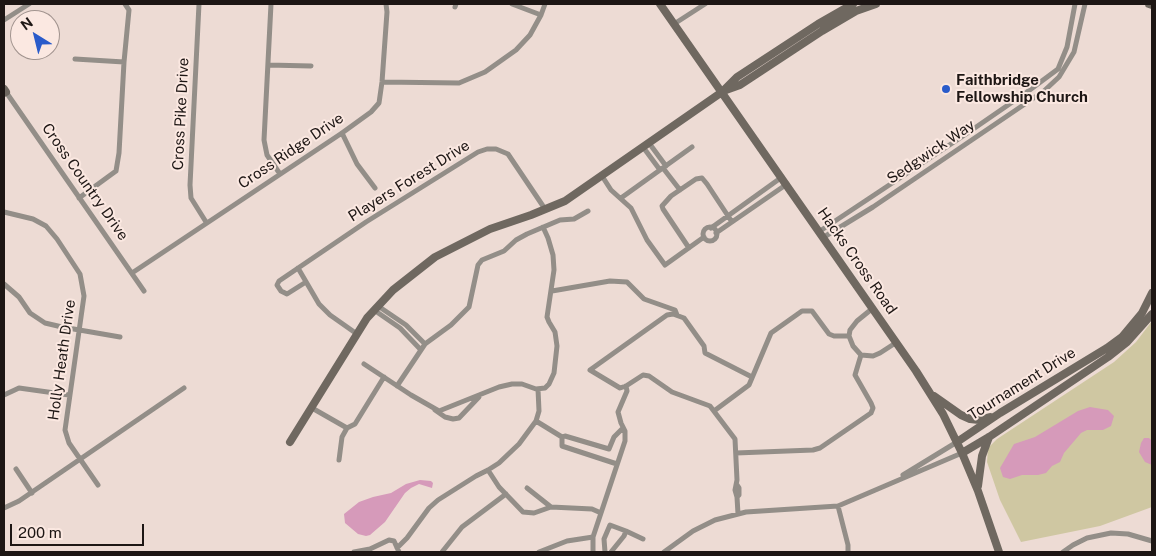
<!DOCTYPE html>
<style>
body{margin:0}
#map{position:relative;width:1156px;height:556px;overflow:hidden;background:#eddbd4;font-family:"Public Sans",sans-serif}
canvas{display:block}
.frame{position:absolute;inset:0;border:5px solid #1d1614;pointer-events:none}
.north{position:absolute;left:10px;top:10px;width:50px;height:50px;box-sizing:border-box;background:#fbe8e1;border:1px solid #a2948f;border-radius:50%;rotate:324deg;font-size:14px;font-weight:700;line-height:20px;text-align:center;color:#1d1614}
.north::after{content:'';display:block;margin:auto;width:18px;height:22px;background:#2a5bca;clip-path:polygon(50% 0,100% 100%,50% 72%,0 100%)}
.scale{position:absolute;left:10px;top:524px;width:134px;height:22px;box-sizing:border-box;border:2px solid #1d1614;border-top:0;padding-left:6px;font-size:15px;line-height:18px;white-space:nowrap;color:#1d1614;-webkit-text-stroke:4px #fbe8e1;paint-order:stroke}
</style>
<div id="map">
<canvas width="1156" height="556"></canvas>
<div class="frame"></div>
<div class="north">N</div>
<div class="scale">200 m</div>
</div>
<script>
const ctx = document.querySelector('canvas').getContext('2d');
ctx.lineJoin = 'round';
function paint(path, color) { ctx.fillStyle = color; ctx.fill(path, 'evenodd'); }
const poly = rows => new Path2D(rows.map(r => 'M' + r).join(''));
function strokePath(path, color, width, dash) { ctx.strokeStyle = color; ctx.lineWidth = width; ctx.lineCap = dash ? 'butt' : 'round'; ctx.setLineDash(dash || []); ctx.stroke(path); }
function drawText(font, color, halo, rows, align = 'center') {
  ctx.font = font + ' "Public Sans",sans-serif'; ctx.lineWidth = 4; ctx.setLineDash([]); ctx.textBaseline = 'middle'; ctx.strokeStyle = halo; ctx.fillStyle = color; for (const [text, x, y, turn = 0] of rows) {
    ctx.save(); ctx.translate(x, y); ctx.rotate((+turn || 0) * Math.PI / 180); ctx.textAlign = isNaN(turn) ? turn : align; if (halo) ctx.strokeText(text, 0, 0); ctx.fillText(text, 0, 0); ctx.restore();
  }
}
paint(poly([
 [1152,321,1152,507,1100,526,1021,542,1000,500,987,462,988,448,997,439,1114,362,1136,342]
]), '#cfc7a2');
paint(poly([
 [1090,407,1108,410,1114,416,1111,426,1103,430,1087,430,1081,433,1064,453,1060,462,1052,466,1046,473,1038,475,1022,475,1010,479,1003,477,1000,468,1014,444,1035,437,1078,411],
 [1144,438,1149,438,1152,441,1152,465,1145,462,1139,452,1141,443],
 [420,480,431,481,433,483,432,488,419,484,411,488,405,493,385,522,370,535,366,536,358,534,345,523,344,514,359,502,373,497,391,493,406,484]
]), '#d69aba');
strokePath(poly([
 [199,4,190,185,191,198,206,222],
 [271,4,264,140,267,155,280,174],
 [512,4,541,15],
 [455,7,456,4],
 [4,20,29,4],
 [674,24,705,4],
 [75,59,124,62],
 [268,65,311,66],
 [382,82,459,83,485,72,516,50,530,35,541,15,545,4],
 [6,92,144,291],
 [342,133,357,164,375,188],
 [649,143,666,166],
 [643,147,660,170],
 [663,168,680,190],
 [602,176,611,190,631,208,647,240,665,265,704,237],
 [79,198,116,171,119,153,124,62,129,10,125,4],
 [621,198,692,147],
 [4,212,33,219,46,226,57,239,80,274,84,296,65,430,69,443,98,485],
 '703 234a7 7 0 1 1 14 0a7 7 0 1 1-14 0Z',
 [711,228,782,177],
 [820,231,966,134,1027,92,1058,69,1067,47,1075,4],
 [716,233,787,184],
 [824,237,873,207,1044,91,1059,77,1074,52,1085,4],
 [689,248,663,209,662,206,671,196,696,179,702,178,707,184,732,222],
 [298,268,319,304,330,315,357,334],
 [132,273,342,133,371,112,379,103,382,82,387,12,386,4],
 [306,282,287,294,281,291,277,285,279,281,366,222,478,152,487,149,496,149,508,154,545,209],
 [4,284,19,297,30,313,45,323,62,327,120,337],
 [552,291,610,281,627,282,644,299,675,310,677,315],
 [378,306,406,325,425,344],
 [873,308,857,321,850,330,849,336,853,346,861,355,873,356,880,353,897,342],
 [374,310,400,328,421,350],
 [364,364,411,395,439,411,499,387,512,384,522,384,536,389,545,388,549,384,554,373,557,346,555,332,549,322,547,317,554,270,553,255,548,238,543,227],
 [397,386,425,344,451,325,469,307,478,265,482,260,504,251,516,240,527,234,560,220,574,219,588,211],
 [4,395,19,388,69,395],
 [312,408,347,428],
 [435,410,445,417,453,419,459,418,479,397],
 [714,411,749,385,771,333,802,311,812,311,829,334,834,336,849,336],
 [536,421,562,437,565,436,609,449,614,437,623,428],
 [562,437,562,446,617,464],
 [736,453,813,450,820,448,871,413,873,408,871,403,855,375,861,355],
 [339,460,342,437,347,428,355,424,384,377],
 [16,469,32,493],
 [488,470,499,487,523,512,534,513,551,507,592,509,601,513],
 [903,475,957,442],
 [737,485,739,488,739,495,737,497,738,514],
 [527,488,551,507],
 [737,497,735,490,737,480,735,439,710,406,672,392,649,376,643,375,626,386,620,388,590,370,667,315,673,314,684,318,704,346,705,353,752,377],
 [838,506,848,545,848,552],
 [4,508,19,501,184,388],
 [626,531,643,539],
 [397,548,407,538,429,508,438,500,476,476,488,470,499,463,519,444,536,421,539,411,538,389],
 [354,552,370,549,389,540,394,541,399,552],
 [442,552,462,527,506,494],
 [539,552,567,541,593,537],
 [593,552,593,537,625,441,625,431,621,423,618,412,627,391,626,386],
 [605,552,604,539,610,525,626,531,624,536,611,552],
 [664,552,693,531,715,520,746,512,838,506,962,453],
 [1063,552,1073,545,1087,538,1111,533,1128,534,1152,541]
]), '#938e88', 5);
strokePath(poly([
 [660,4,916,371,943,414,962,453,978,491,999,552],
 [1149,4,1152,5],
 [4,89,6,92,4,93],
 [726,90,740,85,822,31,856,11,876,4],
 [934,396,961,415,970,419,979,420,990,417],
 [290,442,367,318,393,290,435,257,490,229,531,215,565,201,722,92,737,77,818,24,853,4],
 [957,442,1000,413,1107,348,1122,337,1142,313,1152,293],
 [962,453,989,437,1108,357,1127,342,1152,314],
 [978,486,982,456,989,437]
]), '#6f6860', 8);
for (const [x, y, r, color] of [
 [946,89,5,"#2a5bca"]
]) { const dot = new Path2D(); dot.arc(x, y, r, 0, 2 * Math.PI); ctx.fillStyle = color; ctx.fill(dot); strokePath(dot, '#fbe8e1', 2); }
drawText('bold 15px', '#1d1614', '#fbe8e1', [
 ["Faithbridge",956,80],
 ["Fellowship Church",956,97]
], 'left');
drawText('15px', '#1d1614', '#fbe8e1', [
 ["Cross Pike Drive",181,114,-87],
 ["Cross Ridge Drive",291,151,-34],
 ["Sedgwick Way",931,152,-34],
 ["Players Forest Drive",409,181,-32],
 ["Cross Country Drive",85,182,55],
 ["Hacks Cross Road",857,261,55],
 ["Holly Heath Drive",62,360,-82],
 ["Tournament Drive",1022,384,-32]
]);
</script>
